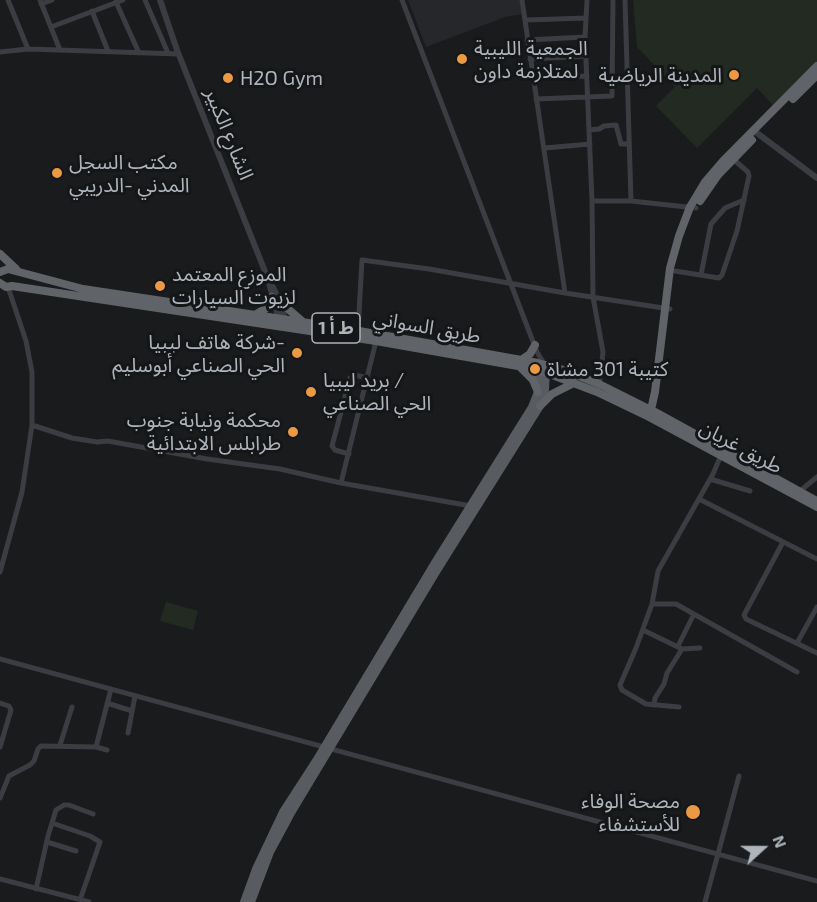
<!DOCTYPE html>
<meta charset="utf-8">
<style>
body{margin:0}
#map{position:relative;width:817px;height:902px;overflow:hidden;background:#1a1b1d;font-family:"Exo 2",sans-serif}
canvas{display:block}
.north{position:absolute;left:733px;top:818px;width:60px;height:60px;-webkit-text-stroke:4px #151618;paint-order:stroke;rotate:69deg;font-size:16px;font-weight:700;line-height:24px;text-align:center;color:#aeb4bb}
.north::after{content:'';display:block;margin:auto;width:21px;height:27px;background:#aeb4bb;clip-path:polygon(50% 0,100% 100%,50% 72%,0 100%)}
</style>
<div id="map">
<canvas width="817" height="902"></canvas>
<div class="north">N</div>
</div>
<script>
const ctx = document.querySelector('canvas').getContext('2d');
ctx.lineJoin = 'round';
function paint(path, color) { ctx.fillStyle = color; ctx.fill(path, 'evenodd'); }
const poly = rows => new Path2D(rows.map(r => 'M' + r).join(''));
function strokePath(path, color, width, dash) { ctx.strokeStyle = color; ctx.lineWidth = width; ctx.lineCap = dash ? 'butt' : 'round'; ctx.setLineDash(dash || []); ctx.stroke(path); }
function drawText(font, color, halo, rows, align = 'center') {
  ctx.font = font + ' "Exo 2","Noto Sans Arabic",sans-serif'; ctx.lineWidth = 6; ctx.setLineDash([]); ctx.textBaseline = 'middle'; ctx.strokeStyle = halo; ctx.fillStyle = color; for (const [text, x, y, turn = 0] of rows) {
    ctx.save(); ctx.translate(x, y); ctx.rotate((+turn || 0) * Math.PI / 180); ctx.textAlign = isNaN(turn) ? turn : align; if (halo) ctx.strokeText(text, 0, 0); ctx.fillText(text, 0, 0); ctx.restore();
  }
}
paint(poly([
 [408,0,521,0,523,14,505,17,426,47]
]), '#26272a');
paint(poly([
 [633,0,817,0,817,62,773,105,757,88,697,148,656,106,675,87,637,47],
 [166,602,198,611,193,630,160,621]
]), '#222a22');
strokePath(poly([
 [8,0,28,49],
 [40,0,60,50],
 [145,0,168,53],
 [402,0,537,352,545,365],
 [522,0,565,293],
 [587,0,585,37,592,201,593,297,603,352,599,387],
 [625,0,631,201],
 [116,2,139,53],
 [41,4,52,0],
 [92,11,108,51],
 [526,20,586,18],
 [51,27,123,0],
 [527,40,585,37],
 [0,52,28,49,179,54],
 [530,59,586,56],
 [533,78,587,76],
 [536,99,612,96,613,0],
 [589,130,599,129,604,126,616,125,621,144,629,144],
 [545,148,590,144],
 [592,201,631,201,696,208],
 [675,271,719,278,722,275,737,231,749,176,748,172,733,159],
 [701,275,711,224,725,208,744,200],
 [358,331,362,260,429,269,565,293,670,309],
 [32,425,72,438,97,442,108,441,207,459,280,469,341,483,471,506],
 [349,454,335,450,332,446,350,378,354,375,368,378],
 [710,479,750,491],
 [341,483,376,341],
 [800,491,817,477],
 [699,499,817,559],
 [783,542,744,615,746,619,817,653],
 [0,572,22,492,32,425,32,372,26,341,8,287],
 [652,604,676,604,797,672],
 [643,630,682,649,700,648],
 [797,643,817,607],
 [678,646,694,614],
 [0,659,817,881],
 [0,703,9,706,11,710,0,747],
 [107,703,132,711],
 [654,705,655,698,664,684,667,673,682,649],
 [679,707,646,704,622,690,620,685,636,648,652,604,658,571,713,474,722,453],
 [128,733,135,696],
 [60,745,72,707],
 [96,747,107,750],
 [0,798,9,776,30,765,34,761,38,749,41,746,96,747,111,689],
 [52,823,90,836,100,842,80,900],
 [47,842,76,851],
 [0,879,89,902],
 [36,889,48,836,56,810,64,805,69,805,93,814],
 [705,902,739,776]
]), '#3c3d42', 5);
strokePath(poly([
 [160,0,177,50,268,279,279,320],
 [753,130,817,178],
 [273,287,280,302,286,323]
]), '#3c3d42', 6);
strokePath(poly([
 [244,902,256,869,283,812,316,761,436,561,532,407,538,392,539,364],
 [251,902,270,852,291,813,436,572,540,406,545,390,546,368]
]), '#585b60', 8);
strokePath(poly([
 [793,99,817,75],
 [700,201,718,175,752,140],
 [0,254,16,269],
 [0,272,8,269,83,289,348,329,538,363,564,370,599,384,657,413,817,501],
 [0,283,6,287,12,286,376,341,518,366,547,373,597,392,649,417,817,507],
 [280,302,302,321],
 [255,315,268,307,272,297],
 [521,360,530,354,535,345],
 [521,368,533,380,538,392],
 [540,406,552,394,574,383],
 [650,414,655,392,670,268,679,236,690,207,705,182,723,161,817,66]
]), '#606469', 8);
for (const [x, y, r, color] of [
 [462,59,6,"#ec9943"],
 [734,75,6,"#ec9943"],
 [228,78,6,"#ec9943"],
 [57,173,6,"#ec9943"],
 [160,286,6,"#ec9943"],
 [297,353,6,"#ec9943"],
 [535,369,6,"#ec9943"],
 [311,392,6,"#ec9943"],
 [293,432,6,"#ec9943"],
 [693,812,8,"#ec9943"]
]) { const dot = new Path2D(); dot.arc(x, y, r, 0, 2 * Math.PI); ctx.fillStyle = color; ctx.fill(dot); strokePath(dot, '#151618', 2); }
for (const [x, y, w] of [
 [336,328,48]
]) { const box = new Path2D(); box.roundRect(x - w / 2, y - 15, w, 30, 4.5); ctx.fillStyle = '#151618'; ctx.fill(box); strokePath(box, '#aeb4bb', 1.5); }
drawText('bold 18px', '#aeb4bb', null, [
 ["ط أ 1",336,328]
]);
drawText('20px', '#aeb4bb', '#151618', [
 ["الجمعية الليبية",474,48],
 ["لمتلازمة داون",474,71],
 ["المدينة الرياضية",722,75,"right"],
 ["H2O Gym",240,78],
 ["مكتب السجل",69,162],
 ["المدني -الدريبي",69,185],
 ["الموزع المعتمد",172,274],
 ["لزيوت السيارات",172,297],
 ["شركة هاتف ليبيا-",285,342,"right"],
 ["الحي الصناعي أبوسليم",285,365,"right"],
 ["كتيبة 301 مشاة",547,369],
 ["بريد ليبيا /",323,380],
 ["الحي الصناعي",323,403],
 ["محكمة ونيابة جنوب",281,420,"right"],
 ["طرابلس الابتدائية",281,443,"right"],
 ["مصحة الوفاء",680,801,"right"],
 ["للأستشفاء",680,824,"right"]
], 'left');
drawText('20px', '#aeb4bb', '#151618', [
 ["الشارع الكبير",229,134,68],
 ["طريق السواني",427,327,10],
 ["طريق غريان",741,447,28]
]);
</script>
